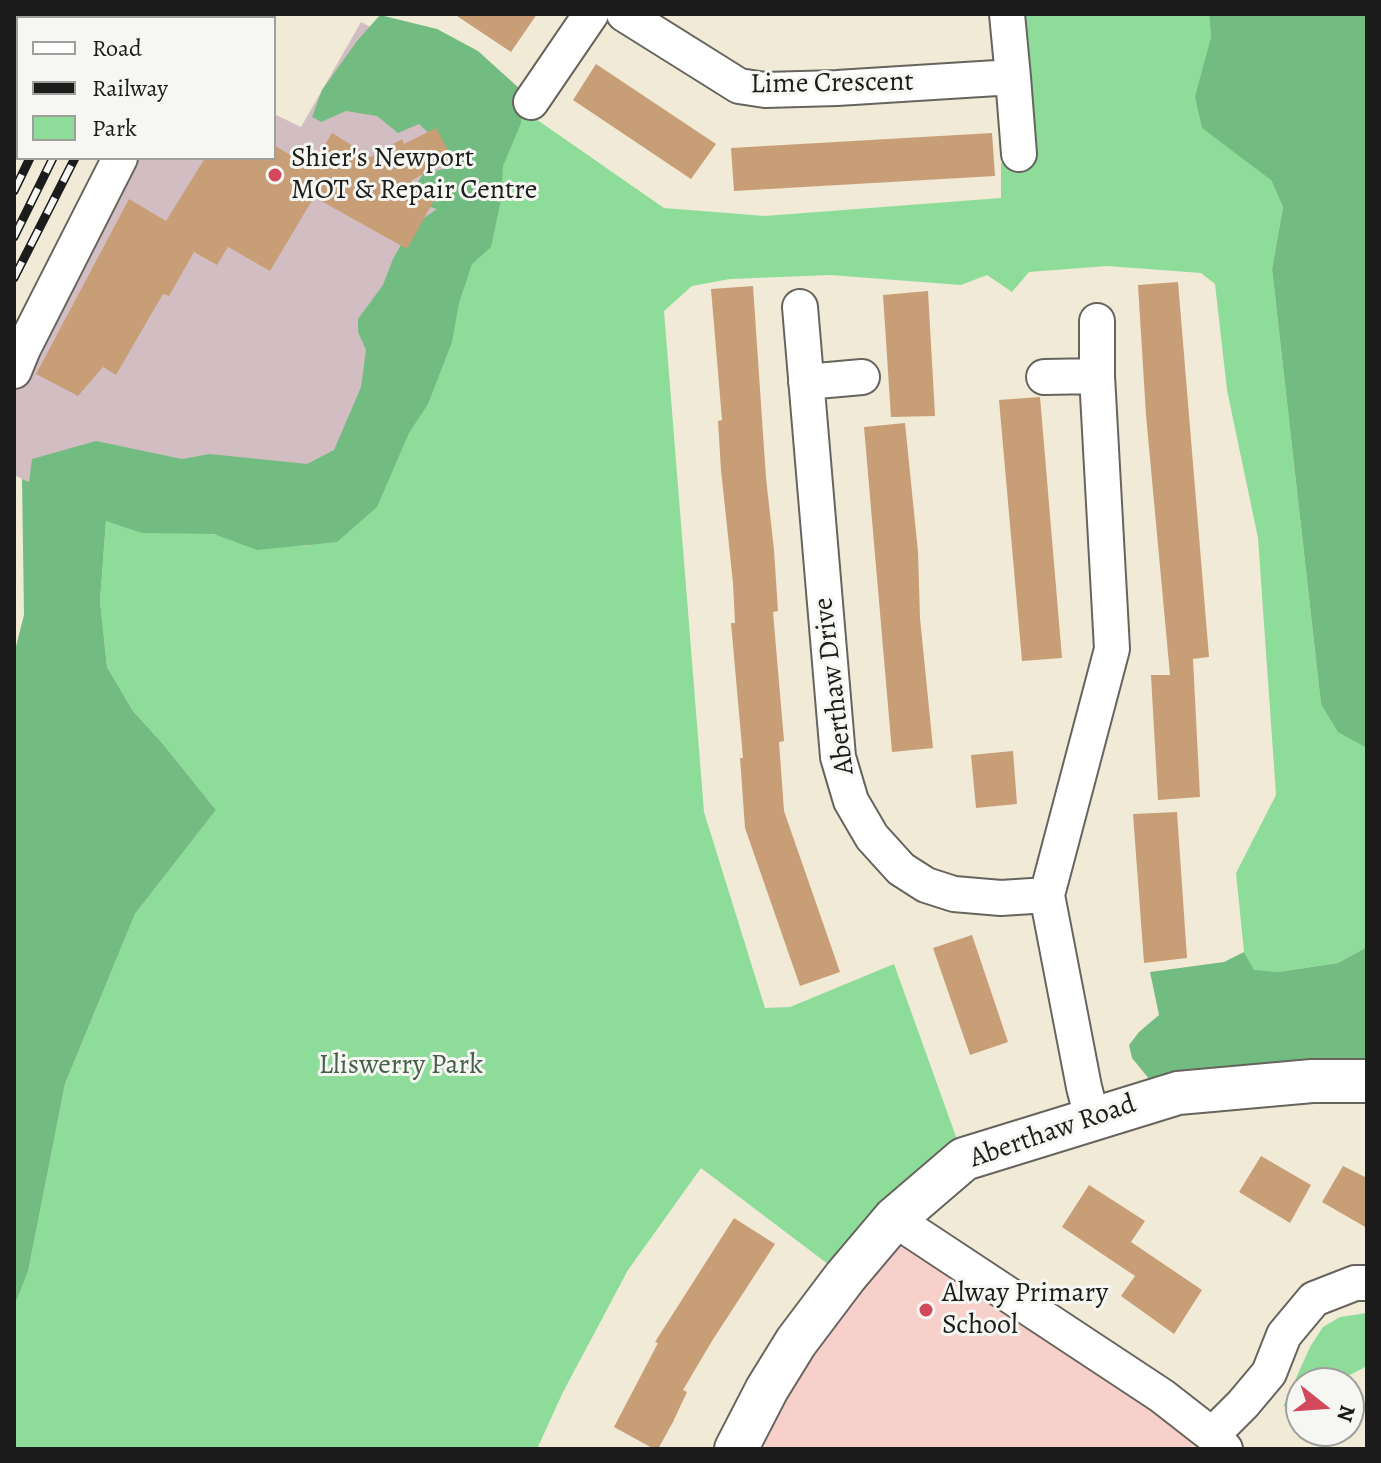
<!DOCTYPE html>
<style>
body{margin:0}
#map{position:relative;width:1381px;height:1463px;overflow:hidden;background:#f1ead7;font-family:Alegreya,serif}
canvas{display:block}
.frame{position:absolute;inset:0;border:16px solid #1c1c1c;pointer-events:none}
.legend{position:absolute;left:16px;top:16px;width:260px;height:144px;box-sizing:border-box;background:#f6f6f2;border:2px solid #9f9f9c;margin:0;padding:10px 14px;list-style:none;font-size:24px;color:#1c1c1c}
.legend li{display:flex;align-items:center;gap:16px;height:40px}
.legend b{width:40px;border:2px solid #9f9f9c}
.north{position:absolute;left:1285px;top:1367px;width:80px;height:80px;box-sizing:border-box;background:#f6f6f2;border:2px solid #9f9f9c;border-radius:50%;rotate:107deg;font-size:22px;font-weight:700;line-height:32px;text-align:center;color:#1c1c1c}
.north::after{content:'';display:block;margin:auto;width:28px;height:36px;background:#d1495b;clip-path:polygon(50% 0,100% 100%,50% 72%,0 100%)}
</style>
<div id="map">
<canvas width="1381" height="1463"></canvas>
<div class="frame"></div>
<ul class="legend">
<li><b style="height:10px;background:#fff"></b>Road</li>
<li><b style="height:10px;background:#1c1c1c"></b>Railway</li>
<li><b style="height:22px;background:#8edc9a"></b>Park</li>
</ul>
<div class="north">N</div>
</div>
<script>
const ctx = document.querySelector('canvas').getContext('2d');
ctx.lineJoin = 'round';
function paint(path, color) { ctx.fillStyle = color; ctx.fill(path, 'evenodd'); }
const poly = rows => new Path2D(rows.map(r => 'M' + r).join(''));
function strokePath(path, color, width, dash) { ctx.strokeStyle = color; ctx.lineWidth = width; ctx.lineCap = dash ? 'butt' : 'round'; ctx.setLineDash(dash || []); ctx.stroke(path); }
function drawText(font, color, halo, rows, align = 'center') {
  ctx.font = font + ' Alegreya,serif'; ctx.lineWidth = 6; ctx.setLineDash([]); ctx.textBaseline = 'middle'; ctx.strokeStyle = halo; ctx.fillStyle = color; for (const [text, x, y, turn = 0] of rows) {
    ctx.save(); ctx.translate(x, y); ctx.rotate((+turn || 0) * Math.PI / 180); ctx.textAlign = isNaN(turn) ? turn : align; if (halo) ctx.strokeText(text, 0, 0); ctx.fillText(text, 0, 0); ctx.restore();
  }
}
paint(poly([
 [894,1219,1212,1435,1189,1449,736,1449]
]), '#f7d0cb');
paint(poly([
 [361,22,510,101,385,487,307,546,106,521,14,475,14,337,100,158,274,158,274,114,301,127]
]), '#d2bec2');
paint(poly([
 [1007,14,1209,14,1211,37,1205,63,1241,155,1271,180,1283,207,1272,269,1321,704,1367,748,1367,947,1338,963,1278,972,1254,971,1244,952,1236,873,1276,795,1258,538,1227,390,1215,284,1201,273,1107,266,1029,272,1012,292,987,275,961,285,830,275,730,279,692,286,664,311,704,812,765,1008,790,1007,894,964,964,1159,845,1277,701,1168,628,1270,563,1392,537,1449,14,1449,14,1307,28,1272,65,1084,135,914,216,810,163,744,133,711,107,667,100,601,106,521,307,546,384,487,510,101,664,208,765,216,1001,198,1001,163,1019,154],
 [1367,1313,1367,1366,1335,1383,1301,1383,1301,1399,1283,1407,1310,1347,1323,1327,1340,1317]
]), '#8edc9a');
paint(poly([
 [1209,14,1367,14,1367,748,1338,732,1321,704,1272,269,1283,207,1271,180,1202,128,1195,97,1211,37],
 [380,15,437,29,478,51,520,89,521,123,503,166,501,200,491,247,472,264,459,303,452,342,428,404,409,433,377,507,337,542,257,550,214,534,142,533,106,521,100,601,107,667,133,711,163,744,216,810,135,914,65,1084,28,1272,14,1307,14,654,24,615,22,479,29,482,32,459,96,441,182,459,210,454,307,464,334,450,361,387,366,350,358,332,358,319,383,285,393,259,411,227,437,209,423,205,412,191,423,174,451,167,433,137,419,124,398,133,377,116,346,111,321,122,312,117,322,90,357,41],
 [1367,947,1367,1081,1163,1096,1132,1058,1129,1045,1139,1032,1159,1015,1150,972,1224,962,1244,952,1254,970,1278,972,1338,963]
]), '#72bc82');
paint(poly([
 [454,14,537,14,511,52],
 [596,64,716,144,691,179,573,100],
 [436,128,452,157,411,181,437,195,407,249,314,197,270,271,228,247,217,265,194,252,169,296,163,294,116,375,103,367,78,396,36,374,129,199,166,221,205,158,274,158,274,145,311,168,332,133,371,157,402,139,404,144],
 [992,133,995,176,734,191,731,148],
 [1178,282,1209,657,1193,659,1200,797,1158,800,1151,675,1170,675,1146,415,1138,285],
 [753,286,766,478,774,550,778,611,773,612,784,741,779,742,784,811,840,972,800,986,745,828,740,758,743,758,731,623,735,623,733,583,721,470,718,421,722,420,711,289],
 [928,291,935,416,891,417,883,295],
 [1040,397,1062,658,1022,661,999,400],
 [905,423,918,552,920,618,933,748,892,752,864,427],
 [1013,751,1017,804,976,808,971,755],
 [1177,812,1187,958,1144,963,1133,814],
 [972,935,1008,1042,970,1055,933,948],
 [1261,1156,1311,1185,1290,1223,1239,1192],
 [1343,1166,1367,1178,1367,1228,1322,1202],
 [1089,1185,1145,1221,1131,1242,1202,1290,1174,1334,1121,1296,1135,1276,1062,1227],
 [734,1218,775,1244,712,1341,683,1390,687,1392,673,1422,658,1449,654,1449,614,1427,658,1343,655,1342]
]), '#c89e77');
const minor = poly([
 [624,14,739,86,765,90,837,88,1013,77,1019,154],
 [1007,14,1013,77],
 [195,18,197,14],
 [531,102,591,14],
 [800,307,838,757,851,801,872,837,901,869,926,885,954,894,1001,898,1047,895],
 [14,371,23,349,120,158],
 [1044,377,1097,376],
 [806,382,862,377],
 [1092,1118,1084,1087,1047,895,1112,649,1097,376,1097,321],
 [894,1219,1162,1396,1212,1435,1225,1449],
 [1212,1435,1243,1404,1269,1373,1284,1335,1314,1299,1355,1283,1367,1283]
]);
const tertiary = poly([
 [736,1449,767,1389,796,1342,845,1277,894,1219,964,1159,1178,1093,1312,1081,1367,1081]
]);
strokePath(minor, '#67645d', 38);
strokePath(tertiary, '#67645d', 46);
strokePath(minor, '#fff', 34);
strokePath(tertiary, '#fff', 42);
const rail = poly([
 [82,18,84,14],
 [99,18,101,14],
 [124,18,126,14],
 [145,18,147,14],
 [14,156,18,148],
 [14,191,30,158],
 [14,237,53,158],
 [14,278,75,158]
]);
strokePath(rail, '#1c1c1c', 9);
strokePath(rail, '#f6f6f2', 6, [18]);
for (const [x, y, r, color] of [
 [275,175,8,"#d1495b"],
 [926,1310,8,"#d1495b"]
]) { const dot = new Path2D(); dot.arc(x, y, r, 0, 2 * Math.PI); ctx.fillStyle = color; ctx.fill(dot); strokePath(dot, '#f6f6f2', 3); }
drawText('28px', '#1c1c1c', '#f6f6f2', [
 ["Lime Crescent",832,84,-1],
 ["Aberthaw Drive",835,686,-97],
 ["Aberthaw Road",1053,1132,-19]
]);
drawText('28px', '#1c1c1c', '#f6f6f2', [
 ["Shier's Newport",291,159],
 ["MOT & Repair Centre",291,191],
 ["Alway Primary",942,1294],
 ["School",942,1326]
], 'left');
drawText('28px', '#445f48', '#f6f6f2', [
 ["Lliswerry Park",401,1066]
]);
</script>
